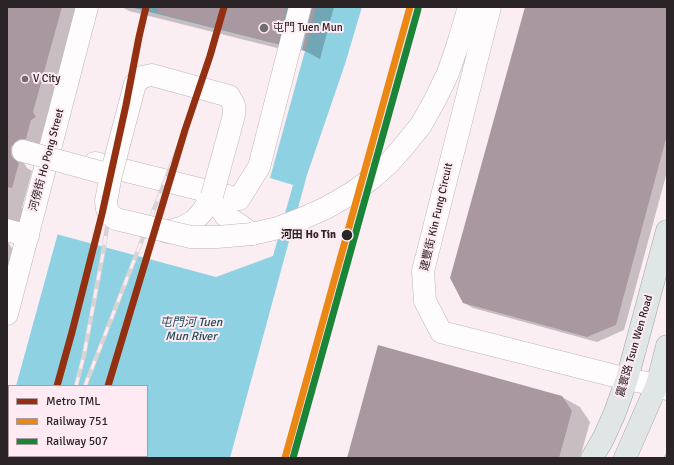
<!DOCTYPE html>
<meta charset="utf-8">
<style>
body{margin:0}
#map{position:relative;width:674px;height:465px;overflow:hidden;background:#faeef3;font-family:Signika,sans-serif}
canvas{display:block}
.frame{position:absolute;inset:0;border:8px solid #2b2427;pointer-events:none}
.legend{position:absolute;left:8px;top:385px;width:140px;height:72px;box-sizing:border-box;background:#feeaf2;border:1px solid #aa9ba1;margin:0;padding:5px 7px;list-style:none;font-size:12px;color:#2b2427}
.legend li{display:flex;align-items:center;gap:8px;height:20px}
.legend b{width:20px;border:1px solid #aa9ba1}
</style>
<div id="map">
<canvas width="674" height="465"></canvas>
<div class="frame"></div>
<ul class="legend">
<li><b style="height:5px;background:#923011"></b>Metro TML</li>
<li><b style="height:5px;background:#eb8715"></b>Railway 751</li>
<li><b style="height:5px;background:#1a8539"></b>Railway 507</li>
</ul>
</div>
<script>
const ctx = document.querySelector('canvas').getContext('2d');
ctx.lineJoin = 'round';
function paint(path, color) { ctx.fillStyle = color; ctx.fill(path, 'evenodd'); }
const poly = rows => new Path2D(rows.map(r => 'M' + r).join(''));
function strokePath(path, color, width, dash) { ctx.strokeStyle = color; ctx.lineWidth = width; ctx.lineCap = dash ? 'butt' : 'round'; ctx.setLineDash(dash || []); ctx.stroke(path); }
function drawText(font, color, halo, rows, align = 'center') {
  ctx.font = font + ' Signika,"Noto Sans TC",sans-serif'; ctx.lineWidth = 4; ctx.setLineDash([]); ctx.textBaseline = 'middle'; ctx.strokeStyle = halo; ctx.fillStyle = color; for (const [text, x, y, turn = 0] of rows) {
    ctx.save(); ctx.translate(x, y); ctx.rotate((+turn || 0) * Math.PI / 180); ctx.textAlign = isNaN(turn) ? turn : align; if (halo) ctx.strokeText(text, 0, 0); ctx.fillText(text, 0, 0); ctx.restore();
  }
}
paint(poly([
 [120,7,362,7,345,64,307,175,230,458,7,458,7,419,9,411,9,456,147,456,147,386,16,386]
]), '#8ed1e2');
paint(poly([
 [118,7,130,7,305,51,270,178,293,185,273,256,216,277,56,234]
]), '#faeef3');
paint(poly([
 [7,7,77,7,46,120,48,124,44,127,39,146,24,155,24,163,27,168,32,171,22,208,24,209,20,225,8,242,11,247,13,249,7,273],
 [122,7,307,7,293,52,129,11],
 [313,7,334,7,320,59,303,50],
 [526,7,667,7,667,172,624,330,597,342,473,308,464,303],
 [562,397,580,407,590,422,580,458,348,458],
 [667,452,667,458,663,458]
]), '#0003');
paint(poly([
 [7,7,62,7,33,112,36,117,31,120,26,139,20,139,15,142,11,147,11,155,14,159,19,163,12,188,7,187],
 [158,7,287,7,278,44,157,13],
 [312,7,316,7,305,51,302,50],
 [525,7,667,7,667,135,616,325,587,337,463,303,450,278],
 [378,345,562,396,572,411,559,458,347,458]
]), '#aa98a0');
const minor = poly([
 [490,7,423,271,425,301,441,332,627,379,657,385,667,389],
 [95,163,239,199,259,167,300,7],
 [7,230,28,236],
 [167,232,183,227,194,221,203,211,212,196,225,215,252,234,278,228,301,219,326,208,352,193,371,179,389,163,404,146,421,125,435,100,448,73,457,47,469,7],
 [7,314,87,7]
]);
const major = poly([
 [592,458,603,439,614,415,627,379,667,231],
 [625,458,657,385,667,346]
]);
strokePath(minor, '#beb5b9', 23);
strokePath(major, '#9ea4a9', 23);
strokePath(minor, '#fefcfd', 22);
strokePath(major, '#e0e5e6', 22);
const rail = poly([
 [76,386,84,355,103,253,126,105],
 [85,386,185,130],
 [57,458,58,456]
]);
strokePath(rail, '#d7d4d5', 4.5);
strokePath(rail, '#feeaf2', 3, [9]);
const minorBridge = poly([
 [23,151,111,175],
 [212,196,234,115,234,105,229,96,152,75,142,77,135,84,111,175,106,201,107,209,110,215,116,219,191,237,217,237,252,234]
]);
strokePath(minorBridge, '#beb5b9', 23, []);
strokePath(minorBridge, '#fefcfd', 22);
strokePath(poly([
 [285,458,410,7]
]), '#eb8715', 7);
strokePath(poly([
 [293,458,418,9]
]), '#1a8539', 7);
strokePath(poly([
 [57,386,72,332,102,214,126,105,139,37,146,7],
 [108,386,185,130,210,56,224,7]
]), '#923011', 7);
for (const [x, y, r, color] of [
 [264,28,5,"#736b6e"],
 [25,79,4,"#736b6e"],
 [347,235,6,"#2b2427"]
]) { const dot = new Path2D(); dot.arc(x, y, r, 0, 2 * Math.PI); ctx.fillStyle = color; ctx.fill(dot); strokePath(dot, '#feeaf2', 1.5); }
drawText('11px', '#2b2427', '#feeaf2', [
 ["屯門 Tuen Mun",273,28],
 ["V City",33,79]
], 'left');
drawText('11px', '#2b2427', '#feeaf2', [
 ["河傍街 Ho Pong Street",47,160,-75],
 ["建豐街 Kin Fung Circuit",437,217,-77],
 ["震寰路 Tsun Wen Road",635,346,-74]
]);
drawText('bold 11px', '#2b2427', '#feeaf2', [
 ["河田 Ho Tin",336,235]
], 'right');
drawText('italic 12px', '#224f59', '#feeaf2', [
 ["屯門河 Tuen",191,323],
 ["Mun River",191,337]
]);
</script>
